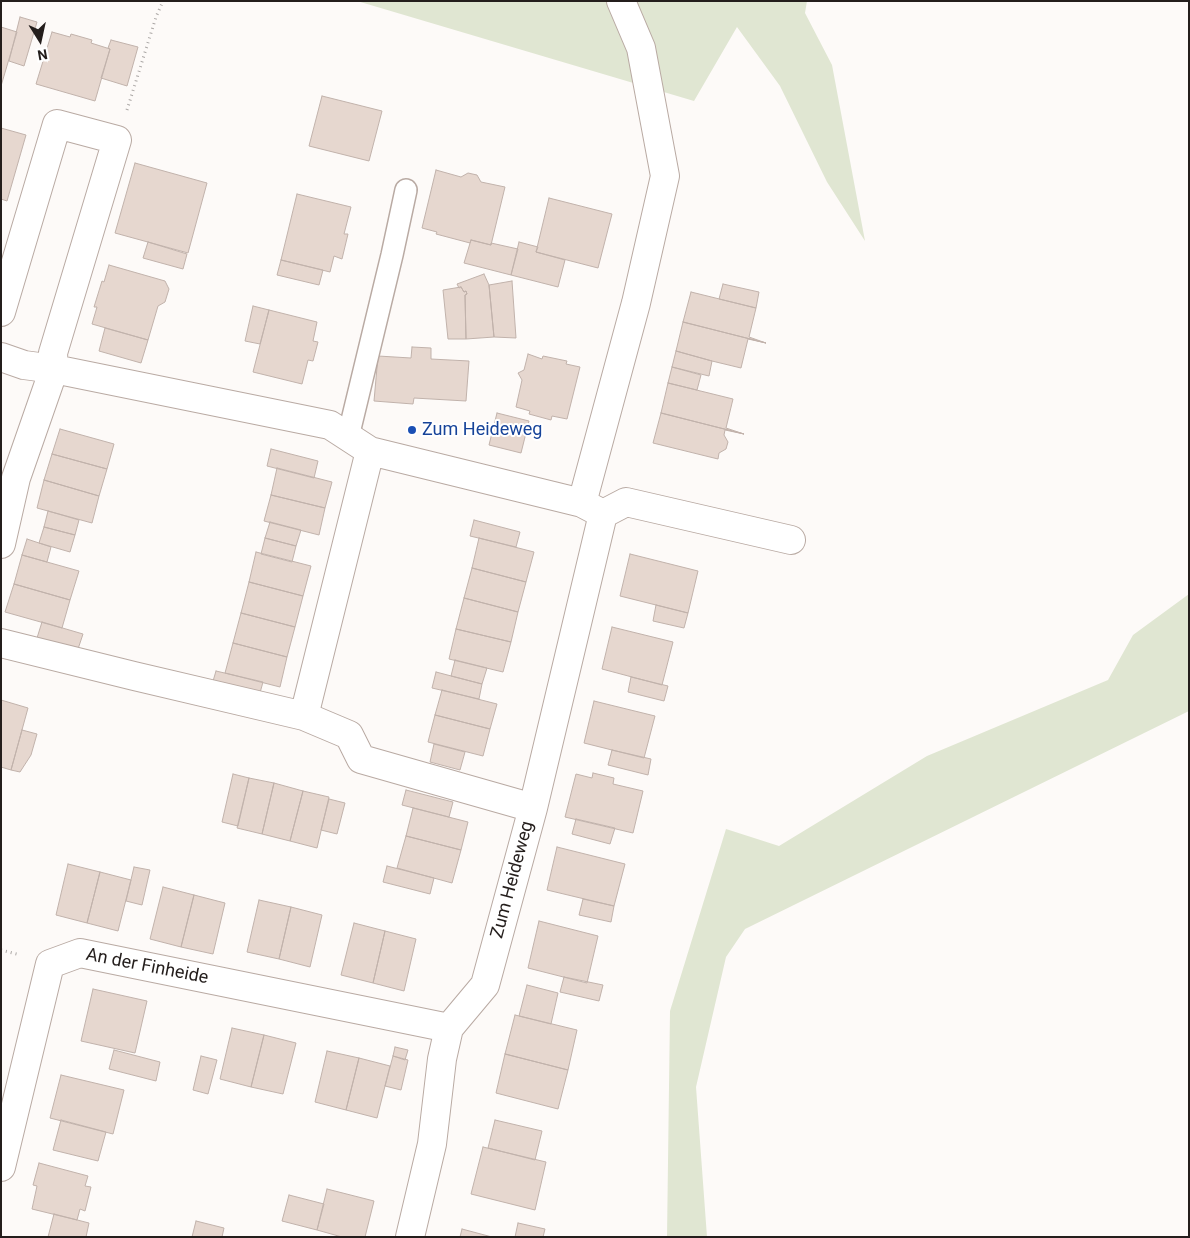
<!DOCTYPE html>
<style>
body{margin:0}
#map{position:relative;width:1190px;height:1238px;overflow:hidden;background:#fdfaf8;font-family:Roboto,sans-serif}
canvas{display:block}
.frame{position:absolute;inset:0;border:2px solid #241e1c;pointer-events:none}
.north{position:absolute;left:15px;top:15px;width:50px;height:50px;-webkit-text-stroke:4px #fff;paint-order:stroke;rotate:170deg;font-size:14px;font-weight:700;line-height:20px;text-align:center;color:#241e1c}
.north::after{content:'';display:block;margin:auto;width:18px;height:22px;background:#241e1c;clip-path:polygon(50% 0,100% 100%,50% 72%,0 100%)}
</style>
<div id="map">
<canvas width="1190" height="1238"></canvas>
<div class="frame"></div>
<div class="north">N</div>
</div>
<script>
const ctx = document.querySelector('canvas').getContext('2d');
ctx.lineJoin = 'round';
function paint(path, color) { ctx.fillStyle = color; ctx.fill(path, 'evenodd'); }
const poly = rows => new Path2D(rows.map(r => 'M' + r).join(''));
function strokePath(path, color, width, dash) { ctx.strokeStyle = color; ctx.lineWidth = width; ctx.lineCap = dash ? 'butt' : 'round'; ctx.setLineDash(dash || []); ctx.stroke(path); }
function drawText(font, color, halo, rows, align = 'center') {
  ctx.font = font + ' Roboto,sans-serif'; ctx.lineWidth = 4; ctx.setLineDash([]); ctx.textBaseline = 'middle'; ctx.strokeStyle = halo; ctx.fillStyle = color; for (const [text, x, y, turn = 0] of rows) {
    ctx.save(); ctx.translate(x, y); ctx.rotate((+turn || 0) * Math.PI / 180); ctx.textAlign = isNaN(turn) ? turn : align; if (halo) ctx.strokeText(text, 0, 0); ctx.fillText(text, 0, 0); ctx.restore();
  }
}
paint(poly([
 [357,1,807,1,805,13,832,65,865,241,827,182,780,86,737,27,694,101],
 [1189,594,1189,711,745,929,726,957,696,1087,707,1237,667,1237,670,1011,726,829,779,846,927,756,1108,680,1133,635]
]), '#e0e6d2');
const building = poly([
 [20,17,37,22,24,66,9,61,20,17],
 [1,27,17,32,1,86,1,27],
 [52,32,70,37,71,34,92,40,91,43,110,49,95,101,36,84,52,32],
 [111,40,138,47,127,86,101,78,110,49,108,48,111,40],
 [322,96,382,111,369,161,309,146,322,96],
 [1,128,26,135,7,201,1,199,1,128],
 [135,163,207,183,188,253,115,233,135,163],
 [436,170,461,177,468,173,477,175,481,182,505,187,491,245,471,240,470,243,436,234,437,232,422,228,436,170],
 [297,194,351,207,344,234,348,234,342,259,334,256,330,272,281,260,297,194],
 [549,198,612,214,598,268,536,252,549,198],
 [471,240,491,245,491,243,518,249,511,275,464,263,471,240],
 [148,242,187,254,183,269,143,258,148,242],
 [519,242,538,247,536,252,565,260,558,287,511,275,519,242],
 [281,260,323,270,319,285,277,275,281,260],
 [109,265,165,281,169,289,165,302,158,306,148,340,92,324,97,307,94,307,102,281,104,282,109,265],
 [484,274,489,285,494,337,466,339,465,295,467,294,466,291,464,292,461,287,459,288,457,284,484,274],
 [512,281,516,338,494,337,489,285,512,281],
 [723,284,759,292,756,308,719,299,723,284],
 [461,287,464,292,466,291,467,294,465,295,466,339,448,339,443,290,461,287],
 [691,292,756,308,749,337,766,343,683,322,691,292],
 [253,306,269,310,260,344,245,341,253,306],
 [269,310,317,322,313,341,318,342,313,361,308,360,302,384,253,372,269,310],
 [683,322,766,343,748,339,741,368,712,361,676,351,683,322],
 [105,328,148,340,141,363,99,351,105,328],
 [412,347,431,348,431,359,469,361,466,401,414,398,413,404,374,401,378,356,411,358,412,347],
 [676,351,712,361,709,376,672,367,676,351],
 [528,354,542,359,543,356,567,361,566,364,580,367,567,419,552,416,551,420,529,414,530,411,516,407,522,380,518,373,524,370,528,354],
 [672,367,701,375,697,390,668,383,672,367],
 [668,383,733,399,726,428,744,434,661,413,668,383],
 [497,413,529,421,521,453,489,445,497,413],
 [661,413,744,434,725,430,724,435,728,442,726,449,719,453,718,459,653,443,661,413],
 [60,429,114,444,107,469,52,454,60,429],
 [271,449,318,461,314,478,267,466,271,449],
 [52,454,107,469,99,496,44,480,52,454],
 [277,468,332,482,325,508,271,495,277,468],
 [44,480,99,496,92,523,37,508,44,480],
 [271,495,325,508,319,535,264,521,271,495],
 [48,511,79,520,75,535,44,527,48,511],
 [474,520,520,532,516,547,470,536,474,520],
 [270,522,301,530,296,546,265,538,270,522],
 [44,527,75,535,70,552,39,543,44,527],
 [265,538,296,546,292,562,261,554,265,538],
 [479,538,534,552,526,582,472,568,479,538],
 [27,539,51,547,47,562,22,555,27,539],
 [256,552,311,566,303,596,249,582,256,552],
 [630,554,698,571,688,613,620,596,630,554],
 [22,555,79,571,70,600,14,584,22,555],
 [472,568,526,582,518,612,464,598,472,568],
 [249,582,303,596,295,627,241,613,249,582],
 [14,584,70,600,62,628,5,612,14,584],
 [464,598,518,612,511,642,456,629,464,598],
 [656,605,688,613,684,628,653,621,656,605],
 [241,613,295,627,287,657,233,643,241,613],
 [42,622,83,634,78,649,37,638,42,622],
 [612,627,673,642,662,685,602,669,612,627],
 [456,629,511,642,503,672,449,659,456,629],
 [233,643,287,657,280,687,225,673,233,643],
 [455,660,487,668,482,684,451,676,455,660],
 [216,671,263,682,258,700,211,688,216,671],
 [436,672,482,684,479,699,432,688,436,672],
 [631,677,668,686,664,701,628,692,631,677],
 [442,690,497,704,490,729,435,715,442,690],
 [1,700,28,708,11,770,1,767,1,700],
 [594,701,655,716,644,758,584,743,594,701],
 [435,715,490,729,483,756,428,742,435,715],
 [22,730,37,734,31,755,20,772,11,770,22,730],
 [434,744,465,752,460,770,430,762,434,744],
 [612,750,651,759,648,775,608,765,612,750],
 [593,773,614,778,613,784,643,791,633,833,565,817,576,774,592,778,593,773],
 [233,774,249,778,238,826,222,822,233,774],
 [249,778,274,783,262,834,237,828,249,778],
 [274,783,303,791,290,841,262,834,274,783],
 [406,790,453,802,449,817,402,805,406,790],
 [303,791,329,797,317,848,290,841,303,791],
 [329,799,345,803,337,834,321,830,329,799],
 [413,808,468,822,461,850,406,836,413,808],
 [576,819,615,828,610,844,572,834,576,819],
 [406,836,461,850,452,883,397,868,406,836],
 [557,847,625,864,614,906,547,890,557,847],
 [68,864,100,872,87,923,56,915,68,864],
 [387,866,434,878,430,894,383,882,387,866],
 [134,867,150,870,142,905,126,901,134,867],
 [100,872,131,880,118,931,87,923,100,872],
 [163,887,194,895,181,947,150,939,163,887],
 [194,895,225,903,213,954,181,947,194,895],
 [583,899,614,906,611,922,579,915,583,899],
 [259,900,291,907,279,959,247,952,259,900],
 [291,907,322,915,310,967,279,959,291,907],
 [539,921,598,936,587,983,528,968,539,921],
 [354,923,385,931,373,983,341,975,354,923],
 [385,931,416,939,404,991,373,983,385,931],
 [564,977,603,985,599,1001,560,992,564,977],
 [527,985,558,993,551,1024,519,1016,527,985],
 [93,989,147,1001,135,1053,81,1041,93,989],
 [515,1015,577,1030,568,1070,505,1054,515,1015],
 [232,1028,264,1035,251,1087,220,1079,232,1028],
 [264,1035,296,1043,283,1094,251,1087,264,1035],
 [395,1047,408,1050,405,1060,393,1056,395,1047],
 [114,1050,160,1062,156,1081,109,1069,114,1050],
 [327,1051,359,1058,346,1110,315,1102,327,1051],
 [505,1054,568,1070,558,1109,496,1093,505,1054],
 [201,1056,217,1060,208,1094,193,1090,201,1056],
 [393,1056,408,1060,401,1090,385,1086,393,1056],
 [359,1058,390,1066,377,1118,346,1110,359,1058],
 [61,1075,124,1090,113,1134,50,1118,61,1075],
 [61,1120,106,1132,98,1161,53,1150,61,1120],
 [495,1120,542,1131,535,1160,488,1148,495,1120],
 [483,1147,546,1162,535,1210,471,1194,483,1147],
 [39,1163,88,1176,85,1186,91,1187,85,1211,80,1209,77,1220,32,1209,37,1186,33,1185,39,1163],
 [327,1189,374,1201,365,1237,342,1237,317,1230,327,1189],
 [289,1195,324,1204,317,1230,282,1221,289,1195],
 [54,1214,89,1223,86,1237,48,1237,54,1214],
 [196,1221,224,1228,222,1237,192,1237,196,1221],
 [518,1223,545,1229,543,1237,515,1237,518,1223],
 [462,1229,492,1237,460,1237,462,1229]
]);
paint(building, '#e6d7cf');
strokePath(building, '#c1b2ab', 1);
const lane = poly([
 [348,437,392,255,406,190]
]);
const street = poly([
 [1,312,57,124,117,140,53,353,54,369,16,478,1,544],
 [1,357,24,365,54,369,330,425,370,451,582,503,603,514],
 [370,451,304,716,349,735,361,759,533,808],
 [582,503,636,303,665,176,641,48,621,1],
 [1,643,134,676,304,716],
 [1,1167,50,964,80,953,449,1028],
 [410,1237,432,1144,442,1059,449,1028,485,985,533,808,603,514,626,502,791,540]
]);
strokePath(lane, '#b9aaa3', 24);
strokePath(street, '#b9aaa3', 30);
strokePath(poly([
 [127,110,156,17,163,1],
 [1,950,20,955]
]), '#aca8a6', 3, [1, 4]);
strokePath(lane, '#fff', 21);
strokePath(street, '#fff', 28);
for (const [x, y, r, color] of [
 [412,430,5,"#1a4fb4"]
]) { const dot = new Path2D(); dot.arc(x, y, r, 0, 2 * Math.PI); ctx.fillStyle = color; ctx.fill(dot); strokePath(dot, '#fff', 2); }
drawText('18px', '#164399', '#fff', [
 ["Zum Heideweg",422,430]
], 'left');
drawText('18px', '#241e1c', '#fff', [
 ["Zum Heideweg",513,880,-75],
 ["An der Finheide",147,967,11]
]);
</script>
